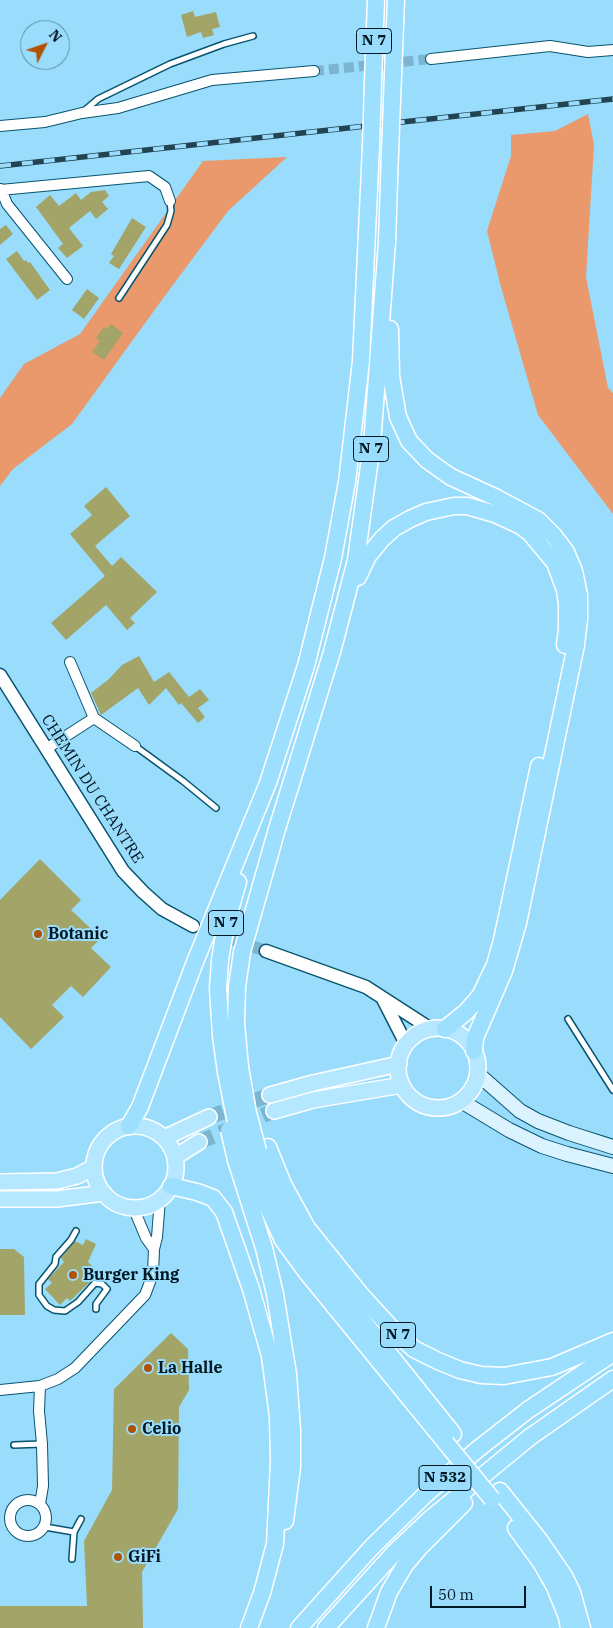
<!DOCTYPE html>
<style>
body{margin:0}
#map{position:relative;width:613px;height:1628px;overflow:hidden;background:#9adcfb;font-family:"IBM Plex Serif",serif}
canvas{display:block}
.north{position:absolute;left:20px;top:20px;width:50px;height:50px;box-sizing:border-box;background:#9adcfb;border:1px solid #5c8ea5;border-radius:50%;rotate:49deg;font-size:14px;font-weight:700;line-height:20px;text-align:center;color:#001823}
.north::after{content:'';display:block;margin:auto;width:18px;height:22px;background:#b05103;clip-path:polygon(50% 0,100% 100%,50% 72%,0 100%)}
.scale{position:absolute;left:430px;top:1586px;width:96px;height:22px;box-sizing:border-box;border:2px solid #001823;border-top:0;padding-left:6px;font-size:15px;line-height:18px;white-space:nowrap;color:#001823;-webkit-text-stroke:4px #9adcfb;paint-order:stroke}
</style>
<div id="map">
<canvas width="613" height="1628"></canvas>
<div class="north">N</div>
<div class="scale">50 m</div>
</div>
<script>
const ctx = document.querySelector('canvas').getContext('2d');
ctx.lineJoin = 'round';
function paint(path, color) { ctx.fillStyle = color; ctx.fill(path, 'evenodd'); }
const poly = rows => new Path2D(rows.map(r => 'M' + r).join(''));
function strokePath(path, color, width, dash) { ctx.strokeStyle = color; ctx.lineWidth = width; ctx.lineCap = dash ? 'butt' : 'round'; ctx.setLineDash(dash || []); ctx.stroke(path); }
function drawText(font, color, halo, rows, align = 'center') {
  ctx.font = font + ' "IBM Plex Serif",serif'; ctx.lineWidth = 4; ctx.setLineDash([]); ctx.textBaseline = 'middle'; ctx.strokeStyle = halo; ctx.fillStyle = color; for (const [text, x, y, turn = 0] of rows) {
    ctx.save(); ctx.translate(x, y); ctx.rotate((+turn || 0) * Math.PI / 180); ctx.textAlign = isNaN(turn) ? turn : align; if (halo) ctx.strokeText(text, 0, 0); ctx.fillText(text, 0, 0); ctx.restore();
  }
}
paint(poly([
 [588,114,594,145,586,277,608,388,613,393,613,514,538,415,501,287,487,231,511,156,511,135,555,131],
 [287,157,228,211,164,297,72,424,13,469,0,486,0,398,24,364,80,334,203,161]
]), '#e9996c');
paint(poly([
 [193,11,195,17,216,12,220,27,212,29,214,35,203,38,201,32,187,37,181,15],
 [105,190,109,196,102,202,108,209,96,219,90,211,69,228,83,246,67,258,58,248,63,244,36,207,50,195,59,206,76,193,81,200,91,192],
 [132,218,146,227,119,269,109,263,114,256,111,254],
 [6,225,13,234,0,245,0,229],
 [17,251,24,261,26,260,28,263,30,262,50,290,37,300,6,259],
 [87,289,99,298,84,319,72,310],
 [111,324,123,333,104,360,92,352,100,341,96,338,104,327,107,329],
 [106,487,130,516,95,546,112,566,121,557,157,592,130,618,135,623,127,630,106,605,66,640,51,623,105,576,70,534,92,515,84,506],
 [139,656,154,682,169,672,189,697,200,689,209,700,198,708,205,717,198,723,181,703,179,705,166,688,149,705,138,688,101,715,91,693,109,679,122,665],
 [40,859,81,900,71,910,101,938,91,948,111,967,83,997,71,986,52,1005,64,1017,31,1049,0,1017,0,900],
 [86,1239,96,1244,88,1262,99,1273,70,1301,67,1298,60,1305,45,1289,52,1283,48,1279,64,1262,61,1258,75,1241,83,1245],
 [0,1249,14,1249,24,1257,25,1315,0,1315],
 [171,1333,188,1349,189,1390,179,1407,178,1509,142,1572,143,1628,0,1628,0,1606,87,1606,84,1541,112,1490,114,1389]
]), '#a2a468');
strokePath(poly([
 [314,71,431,59]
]), '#7bb5d0', 10, [10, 5]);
strokePath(poly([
 [217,934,266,951]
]), '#7bb5d0', 12, [12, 6]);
strokePath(poly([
 [209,1117,270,1095],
 [199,1142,274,1111]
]), '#7bb5d0', 15, [15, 8]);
const service = poly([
 [84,111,98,99,170,64,224,44,253,36],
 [119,298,167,225,171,211,170,201],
 [135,746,183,781,216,808],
 [568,1019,613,1090],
 [76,1231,71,1240,56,1257,55,1264,39,1284,39,1295,47,1306,54,1310,65,1311,78,1302,95,1283,102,1284,107,1289,96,1304,96,1309],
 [14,1445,42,1444],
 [45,1527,74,1532],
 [72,1559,74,1532,81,1519]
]);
const minor = poly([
 [431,59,550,46,588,52,613,50],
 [0,126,45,122,82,113,118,108,212,80,314,71],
 [1,189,7,204,67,279],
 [0,190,149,176,165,187,170,201],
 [70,662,94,718,135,746],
 [46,749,94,718],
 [133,1207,146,1238,154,1249],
 [0,1390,40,1386,58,1379,75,1368,145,1295,153,1274,154,1249,157,1237,160,1199],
 '10 1518a18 18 0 1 1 36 0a18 18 0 1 1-36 0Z',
 [40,1504,43,1486,42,1444,39,1411,40,1386]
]);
const tertiary = poly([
 [0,675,123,871,143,892,162,909,193,926],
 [266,951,366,987,431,1029],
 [383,999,406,1044]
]);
const secondary = poly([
 [478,1074,520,1111,538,1121,569,1133,613,1147],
 [461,1101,509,1130,542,1146,567,1154,613,1166]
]);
const primary = poly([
 '398 1068a40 40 0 1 1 80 0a40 40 0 1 1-80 0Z',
 [270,1095,313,1083,399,1064],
 [274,1111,313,1100,402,1085],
 '94 1167a41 41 0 1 1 82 0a41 41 0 1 1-82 0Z',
 [164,1138,209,1117],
 [175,1157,199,1142],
 [0,1182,57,1181,77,1176,94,1167],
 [0,1199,57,1199,104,1193]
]);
const trunk = poly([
 [393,75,396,0],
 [373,82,376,0],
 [390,329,391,376,398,417,409,441,427,460,451,477,497,498,538,520,554,536,566,552,574,571,579,595,579,619,576,645,518,923,504,971,475,1038,474,1051],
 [358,577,368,556,382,539,394,528,410,519,426,512,454,506,467,506,495,514,521,526,530,533,555,563,565,590,567,604,567,629,565,645],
 [445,1029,466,1012,480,996,495,965,502,940,539,766],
 [240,1067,236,1023,237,987,242,952,277,829,332,652,356,560,372,444,387,242,390,152],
 [226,1072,221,1036,218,989,220,960,226,924,238,882],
 [129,1126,140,1107,195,962,268,783,306,666,333,558,347,482,361,361,371,146],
 [268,1147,283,1184,307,1228,361,1295,392,1329,414,1349,438,1361,460,1370,481,1375,504,1376,552,1367,613,1341],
 [258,1151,273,1193,288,1221,310,1255,453,1434],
 [247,1155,264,1199,283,1240,308,1274,446,1443],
 [236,1160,264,1248,275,1294,288,1374,292,1430,292,1467,285,1521],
 [171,1186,197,1192,213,1198,224,1212,251,1289,270,1356,278,1417,279,1461,275,1544,262,1593,249,1628],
 [500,1491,540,1541,564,1576,572,1592,582,1628],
 [516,1528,542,1564,555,1587,567,1617,569,1628],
 [299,1628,371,1548,426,1494,478,1449,528,1410,613,1353],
 [326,1628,395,1552,430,1519,530,1437,613,1379],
 [376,1628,389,1592,405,1565,420,1547,464,1503]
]);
strokePath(service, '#07546f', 8);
strokePath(minor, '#07546f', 12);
strokePath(tertiary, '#07546f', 15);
strokePath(secondary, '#07546f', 16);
strokePath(primary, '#fff', 18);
strokePath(trunk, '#fff', 19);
strokePath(service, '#fff', 5);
strokePath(minor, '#fff', 10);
strokePath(tertiary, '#fff', 12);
strokePath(secondary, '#daf3ff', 14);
strokePath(primary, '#b5e7fe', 15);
strokePath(trunk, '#9cdffe', 16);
const rail = poly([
 [0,166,613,99]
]);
strokePath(rail, '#224352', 5.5);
strokePath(rail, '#9adcfb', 4, [11]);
const trunkBridge = poly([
 [371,146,373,82],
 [390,152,393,75],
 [240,1067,248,1113,258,1151],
 [226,1072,235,1118,247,1155],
 [229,1130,236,1160],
 [446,1443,492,1499]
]);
strokePath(trunkBridge, '#fff', 19, []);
strokePath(trunkBridge, '#9cdffe', 16);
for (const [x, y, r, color] of [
 [38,934,5,"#b05103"],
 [73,1275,5,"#b05103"],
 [148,1368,5,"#b05103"],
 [132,1429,5,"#b05103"],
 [118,1557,5,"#b05103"]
]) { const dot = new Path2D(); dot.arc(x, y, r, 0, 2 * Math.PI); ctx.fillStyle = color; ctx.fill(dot); strokePath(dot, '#9adcfb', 2); }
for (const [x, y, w] of [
 [374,41,35],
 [371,449,35],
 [226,923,35],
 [398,1335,35],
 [445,1478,52]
]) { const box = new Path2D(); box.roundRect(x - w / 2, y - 12.5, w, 25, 4); ctx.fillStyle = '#9adcfb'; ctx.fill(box); strokePath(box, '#001823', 1); }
drawText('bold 15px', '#001823', null, [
 ["N 7",374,41],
 ["N 7",371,449],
 ["N 7",226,923],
 ["N 7",398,1335],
 ["N 532",445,1478]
]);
drawText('16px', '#001823', '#9adcfb', [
 ["CHEMIN DU CHANTRE",92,789,57]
]);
drawText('bold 16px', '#001823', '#9adcfb', [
 ["Botanic",48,934],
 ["Burger King",83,1275],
 ["La Halle",158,1368],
 ["Celio",142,1429],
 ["GiFi",128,1557]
], 'left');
</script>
